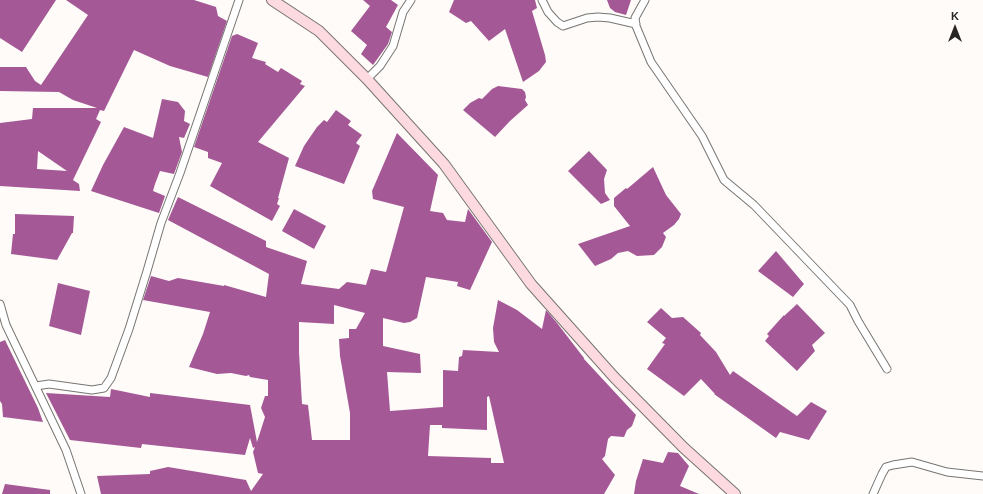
<!DOCTYPE html>
<style>
body{margin:0}
#map{position:relative;width:983px;height:494px;overflow:hidden;background:#fefbf8;font-family:Helvetica,sans-serif}
canvas{display:block}
.north{position:absolute;left:935px;top:8px;width:40px;height:40px;-webkit-text-stroke:3px #fff;paint-order:stroke;rotate:0deg;font-size:11px;font-weight:700;line-height:16px;text-align:center;color:#272624}
.north::after{content:'';display:block;margin:auto;width:14px;height:18px;background:#272624;clip-path:polygon(50% 0,100% 100%,50% 72%,0 100%)}
</style>
<div id="map">
<canvas width="983" height="494"></canvas>
<div class="north">K</div>
</div>
<script>
const ctx = document.querySelector('canvas').getContext('2d');
ctx.lineJoin = 'round';
function paint(path, color) { ctx.fillStyle = color; ctx.fill(path, 'evenodd'); }
const poly = rows => new Path2D(rows.map(r => 'M' + r).join(''));
function strokePath(path, color, width, dash) { ctx.strokeStyle = color; ctx.lineWidth = width; ctx.lineCap = dash ? 'butt' : 'round'; ctx.setLineDash(dash || []); ctx.stroke(path); }
paint(poly([
 [0,0,56,0,22,52,0,38],
 [66,0,194,0,216,7,218,16,227,21,208,77,170,66,134,50,104,111,100,110,96,119,101,122,73,180,79,184,80,191,0,186,0,123,32,119,33,108,97,108,73,100,59,92,0,91,0,67,26,67,35,81,41,85,88,15],
 [38,151,67,171,37,169],
 [363,0,391,0,398,5,386,27,392,32,388,44,373,65,361,54,367,45,351,31,370,6],
 [454,0,535,0,537,8,532,11,545,55,546,62,539,71,523,82,505,29,489,41,471,21,466,23,449,12],
 [607,0,631,0,626,15,615,12,610,8],
 [237,34,258,43,252,58,266,62,265,64,278,72,281,68,302,81,300,84,305,86,258,142,289,158,278,198,279,198,277,204,280,206,272,221,210,186,222,163,208,158,208,152,194,147,232,36],
 [498,86,522,89,525,92,526,97,525,100,528,105,510,121,495,137,463,110,470,103,479,98,482,99,492,89],
 [162,99,178,102,185,111,184,121,190,124,184,138,179,137,182,152,174,174,160,171,155,184,153,191,165,196,159,213,91,191,103,165,124,127,153,138],
 [336,110,351,121,348,125,362,135,356,143,360,146,344,184,295,166,304,146,317,127,324,120,327,122],
 [397,133,438,175,430,211,443,213,447,220,465,222,468,209,492,242,470,290,457,286,458,282,426,277,417,318,410,322,404,323,383,318,383,346,420,354,421,373,387,372,390,411,443,407,443,370,458,371,459,357,462,356,463,350,499,352,494,342,493,328,498,300,517,310,542,329,546,310,557,323,584,358,584,359,636,415,632,426,627,430,624,437,611,436,608,439,605,456,602,459,615,475,604,494,101,494,97,476,150,474,150,471,168,467,246,480,251,491,263,474,258,473,253,452,255,447,253,448,250,438,245,455,142,444,141,448,70,440,46,393,110,397,111,389,150,397,150,393,250,405,257,442,265,417,261,408,265,396,268,396,268,380,250,377,249,375,246,376,231,373,217,374,189,367,203,334,210,312,143,300,151,276,169,281,178,278,224,286,224,285,266,297,269,274,168,220,178,197,266,241,266,247,307,261,301,284,339,289,347,282,366,285,371,269,386,272,404,207,373,199,372,191],
 [334,305,365,313,356,329,349,329,349,338,339,339,340,356,350,413,350,440,312,440,308,405,302,404,299,352,299,322,334,324],
 [489,396,504,463,491,463,491,458,428,456,430,425,442,425,442,428,487,430,487,397],
 [589,151,607,170,604,179,605,193,610,200,601,204,568,171],
 [653,167,666,195,681,214,679,219,674,225,663,233,666,237,662,247,654,255,637,256,628,251,618,253,611,259,595,266,578,244,630,226,614,206,614,198,626,188,627,189],
 [294,209,326,226,314,249,282,231],
 [15,214,74,216,73,233,72,233,57,260,11,254,13,234,15,234],
 [776,251,804,284,793,297,758,271],
 [58,283,90,291,81,335,49,326],
 [797,304,825,333,812,345,815,351,797,371,765,341,769,336,767,334,784,315,784,316],
 [661,308,672,318,683,317,701,333,700,335,716,352,730,375,733,371,797,416,811,402,827,411,809,440,780,432,776,438,714,394,715,394,701,379,684,396,647,369,665,344,662,343,666,338,647,322],
 [5,340,38,408,43,422,3,417,2,404,0,401,0,342],
 [668,452,678,453,689,466,680,486,699,494,634,494,636,481,643,459,663,463],
 [5,484,50,490,50,494,2,494]
]), '#a55896');
const street = poly([
 [542,0,548,12,557,22,563,26,587,18,598,17,610,18,636,24],
 [645,0,635,18,636,26,651,62,702,136,724,180,754,205,850,305,858,321,887,369],
 [367,79,380,66,393,46,403,12,411,0],
 [0,304,6,325,66,450,81,494],
 [36,386,49,384,92,390,104,388,111,378,129,329,147,271,161,223,180,173,239,0],
 [873,494,882,474,886,467,893,465,912,462,947,472,983,476]
]);
const secondary = poly([
 [272,0,319,31,367,79,444,164,531,284,614,377,684,448,735,494]
]);
strokePath(street, '#777572', 9);
strokePath(secondary, '#777572', 12);
strokePath(street, '#fff', 7);
strokePath(secondary, '#fddae0', 10);
</script>
